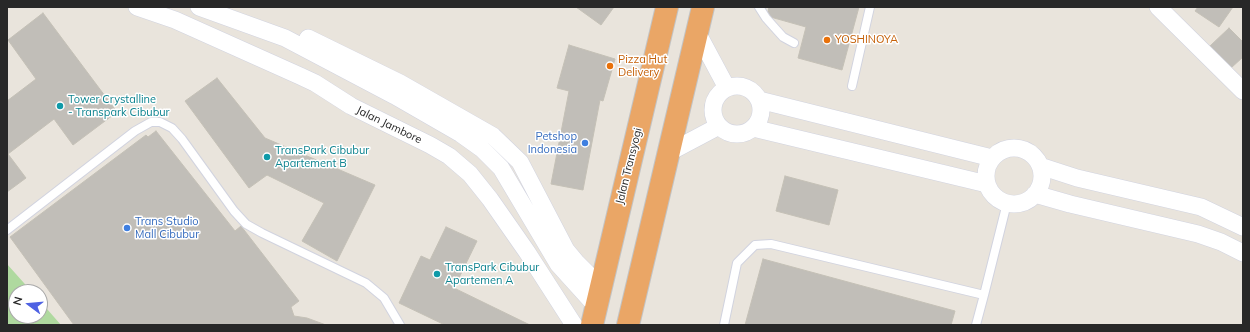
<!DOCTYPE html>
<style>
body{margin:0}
#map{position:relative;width:1250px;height:332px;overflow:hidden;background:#e9e4dc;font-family:Mulish,sans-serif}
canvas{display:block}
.frame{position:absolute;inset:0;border:8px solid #282828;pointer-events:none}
.north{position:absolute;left:8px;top:284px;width:40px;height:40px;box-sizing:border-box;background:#fff;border:1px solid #a9a9a9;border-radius:50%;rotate:286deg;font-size:11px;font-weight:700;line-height:16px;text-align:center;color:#282828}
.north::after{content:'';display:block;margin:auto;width:14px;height:18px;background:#4f62e3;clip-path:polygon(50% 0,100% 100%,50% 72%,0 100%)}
</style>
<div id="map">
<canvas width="1250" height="332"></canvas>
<div class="frame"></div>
<div class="north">N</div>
</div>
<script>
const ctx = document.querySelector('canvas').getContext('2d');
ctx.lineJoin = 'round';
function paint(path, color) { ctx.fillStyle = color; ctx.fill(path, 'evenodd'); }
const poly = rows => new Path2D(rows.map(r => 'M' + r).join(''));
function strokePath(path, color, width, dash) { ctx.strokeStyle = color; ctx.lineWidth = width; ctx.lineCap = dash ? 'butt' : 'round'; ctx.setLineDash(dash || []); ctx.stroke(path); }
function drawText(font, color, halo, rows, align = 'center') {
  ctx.font = font + ' Mulish,sans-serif'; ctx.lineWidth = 3; ctx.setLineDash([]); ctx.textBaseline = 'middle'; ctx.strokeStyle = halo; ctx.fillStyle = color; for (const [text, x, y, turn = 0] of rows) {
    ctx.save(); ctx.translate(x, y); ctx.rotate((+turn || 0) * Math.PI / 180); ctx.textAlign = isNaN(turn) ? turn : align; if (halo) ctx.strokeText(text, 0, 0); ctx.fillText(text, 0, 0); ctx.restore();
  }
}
paint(poly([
 [7,264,32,292,16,292,16,316,40,316,40,301,61,325,7,325]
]), '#afd99f');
const building = poly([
 [576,7,614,7,601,25,576,7],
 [769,7,859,7,842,70,798,58,806,27,767,16,769,7],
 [1198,7,1233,7,1219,27,1195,11,1198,7],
 [43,13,117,112,73,145,54,119,8,154,26,178,7,192,7,101,36,79,8,40,43,13],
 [1229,28,1243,42,1243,57,1231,68,1210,46,1229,28],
 [569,45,615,59,603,101,600,100,583,190,551,184,569,91,557,88,569,45],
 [217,78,265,138,375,185,337,261,302,241,324,203,267,175,249,188,185,101,217,78],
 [156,131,235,231,241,226,299,301,291,307,294,316,307,318,326,325,74,325,10,237,146,135,148,137,156,131],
 [785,176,838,190,829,225,776,211,785,176],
 [446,227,477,241,454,288,530,325,445,325,399,303,421,256,430,260,446,227],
 [763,259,955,311,951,325,745,325,763,259]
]);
paint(building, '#c1beb8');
strokePath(building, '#c4c0b6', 1);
const lane = poly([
 [759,7,766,18,774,27,783,37,794,43],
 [852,86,870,7],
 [7,230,135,131,151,122,160,122,172,128,182,139,234,211,246,224,262,233,366,283,384,298,400,325],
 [984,295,1007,203],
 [724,325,737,263,755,245,771,244,984,295,976,325]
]);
const street = poly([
 [137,7,175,20,300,76,315,83,351,106,430,145,449,156,470,174,490,199,527,252,574,325],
 [199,7,285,38,395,96,461,134,482,149,501,168,558,264,596,306],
 [1158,7,1243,91],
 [697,32,727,88],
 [308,38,400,83,493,136,520,162,566,250,576,262,600,286],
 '713 110a24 24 0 1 1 48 0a24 24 0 1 1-48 0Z',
 [759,100,992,158],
 [753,128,987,184],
 '986 176a28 28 0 1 1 56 0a28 28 0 1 1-56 0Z',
 [668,153,719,126],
 [1040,166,1077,178,1201,207,1243,227],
 [1035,194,1070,204,1198,234,1221,242,1243,253]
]);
const highway = poly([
 [592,325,667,7],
 [628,325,703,7]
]);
strokePath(lane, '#d1d3df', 10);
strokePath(street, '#d1d3df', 18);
strokePath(highway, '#c3c3c3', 24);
strokePath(lane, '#fff', 8);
strokePath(street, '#fff', 17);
strokePath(highway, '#eaa666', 22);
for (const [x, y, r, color] of [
 [827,40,4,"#e8710a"],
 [610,66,4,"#e8710a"],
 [60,106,4,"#0f9aa8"],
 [585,143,4,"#3f7fe0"],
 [267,157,4,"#0f9aa8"],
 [127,228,4,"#3f7fe0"],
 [437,274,4,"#0f9aa8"]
]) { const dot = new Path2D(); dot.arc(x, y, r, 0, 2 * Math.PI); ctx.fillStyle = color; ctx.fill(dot); strokePath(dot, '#fff', 1.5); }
drawText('11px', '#c56008', '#fff', [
 ["YOSHINOYA",835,40],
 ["Pizza Hut",618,60],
 ["Delivery",618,73]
], 'left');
drawText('11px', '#0d838f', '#fff', [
 ["Tower Crystalline",68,100],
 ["- Transpark Cibubur",68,113],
 ["TransPark Cibubur",275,151],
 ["Apartement B",275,164],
 ["TransPark Cibubur",445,268],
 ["Apartemen A",445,281]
], 'left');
drawText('11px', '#282828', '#fff', [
 ["Jalan Jambore",389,125,26],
 ["Jalan Transyogi",629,166,-76]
]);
drawText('11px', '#366cbe', '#fff', [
 ["Petshop",577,137],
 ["Indonesia",577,150],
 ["Trans Studio",135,222,"left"],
 ["Mall Cibubur",135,235,"left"]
], 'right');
</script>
